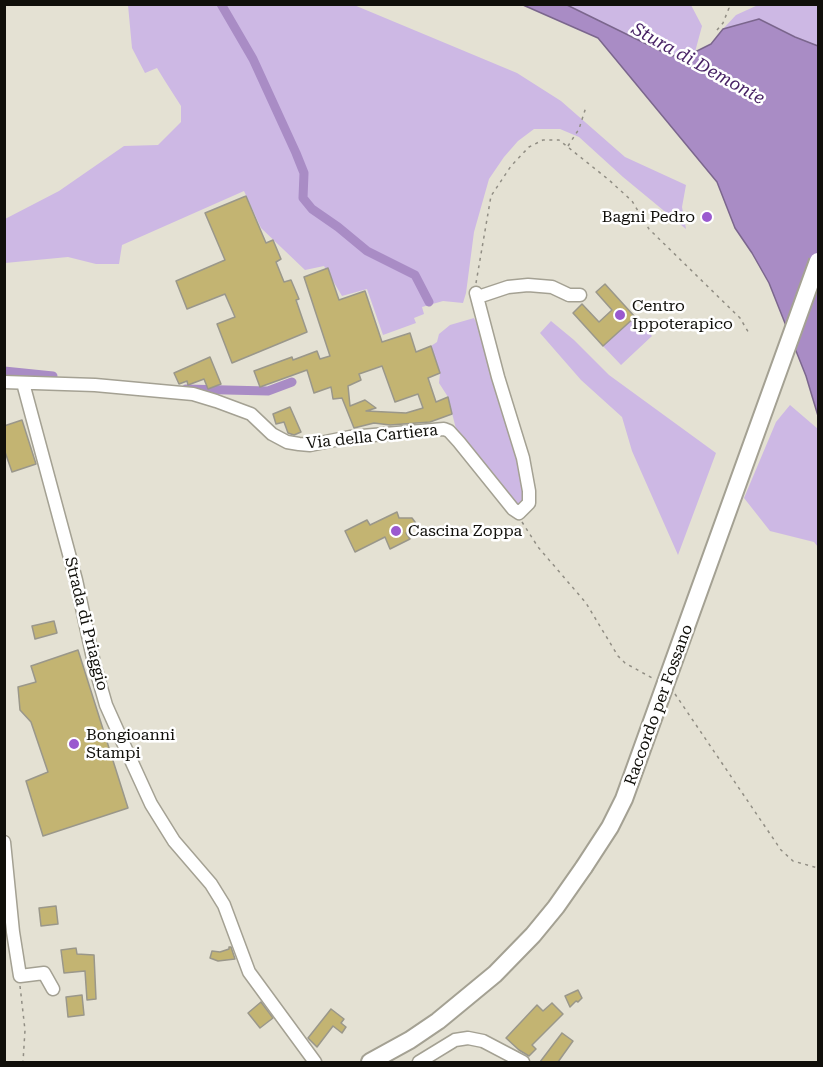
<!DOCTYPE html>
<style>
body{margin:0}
#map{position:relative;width:823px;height:1067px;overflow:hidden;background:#e4e1d3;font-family:"Roboto Serif",serif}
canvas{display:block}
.frame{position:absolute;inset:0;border:6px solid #100f0a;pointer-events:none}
</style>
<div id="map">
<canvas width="823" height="1067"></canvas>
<div class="frame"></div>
</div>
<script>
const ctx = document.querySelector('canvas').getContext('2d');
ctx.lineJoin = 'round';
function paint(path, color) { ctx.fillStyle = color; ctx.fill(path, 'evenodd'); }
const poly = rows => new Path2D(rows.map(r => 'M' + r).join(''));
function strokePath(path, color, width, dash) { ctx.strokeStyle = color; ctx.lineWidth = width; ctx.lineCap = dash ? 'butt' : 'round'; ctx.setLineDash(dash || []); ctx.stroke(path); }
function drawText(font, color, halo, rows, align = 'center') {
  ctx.font = font + ' "Roboto Serif",serif'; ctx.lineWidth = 5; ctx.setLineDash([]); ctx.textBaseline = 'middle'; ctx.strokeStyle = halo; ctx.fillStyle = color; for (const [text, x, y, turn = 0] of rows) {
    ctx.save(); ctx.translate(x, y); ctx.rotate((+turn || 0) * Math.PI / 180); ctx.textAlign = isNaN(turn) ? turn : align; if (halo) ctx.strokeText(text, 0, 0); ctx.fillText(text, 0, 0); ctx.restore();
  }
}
paint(poly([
 [128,5,354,5,517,73,561,101,625,157,686,185,682,207,686,229,623,177,579,137,560,129,534,129,518,141,504,157,489,179,474,232,466,293,463,303,443,301,422,307,424,314,414,318,416,323,383,335,367,289,342,296,324,266,305,270,261,228,244,191,122,245,119,264,96,264,68,257,5,263,5,219,59,191,124,146,158,145,181,122,181,106,165,81,157,68,145,73,132,48],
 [567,5,691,5,702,26,695,52,671,56],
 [758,5,818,5,818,46,795,37,759,19,723,29,736,15],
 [635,317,652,336,621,365,603,346],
 [474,318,482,334,510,429,524,486,523,500,519,504,515,502,474,454,456,429,448,397,439,383,440,373,431,346,437,342,439,334,450,325],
 [551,321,574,340,609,375,716,453,678,555,632,451,622,417,581,380,540,333],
 [790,405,818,429,818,547,814,542,770,531,744,498,776,422]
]), '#cdb8e4');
const water = poly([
 [523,5,567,5,671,56,695,52,711,44,723,29,759,19,795,37,818,46,818,416,806,376,769,283,752,253,735,228,717,182,598,38,523,5]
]);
paint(water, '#a98cc5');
strokePath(water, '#7b668d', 1.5);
strokePath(poly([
 [221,4,253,59,296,153,304,173,303,198,312,209,338,227,367,251,415,275,429,302],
 [4,371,53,376],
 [186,389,268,391,292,382]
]), '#a98cc5', 9);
const building = poly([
 [246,196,266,243,273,240,281,259,276,262,284,282,291,280,299,299,296,300,307,332,232,363,217,324,235,317,225,294,187,309,176,281,225,260,205,213,246,196],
 [328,268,339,300,365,291,382,342,410,333,416,352,431,346,440,373,428,378,436,402,448,397,452,414,430,422,390,425,374,423,354,428,342,398,333,399,331,387,314,393,307,370,260,387,254,371,292,357,293,360,317,351,320,359,330,356,304,277,328,268],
 [382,366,395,402,418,394,423,408,406,413,366,411,376,408,365,400,350,406,348,386,361,380,359,374,382,366],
 [605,284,635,317,603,346,573,313,582,304,599,322,612,310,596,292,605,284],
 [210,357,221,384,208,389,204,379,188,385,187,381,179,384,174,373,210,357],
 [290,407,301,432,294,435,288,433,284,422,276,424,273,414,290,407],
 [22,420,36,464,12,472,4,449,4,426,22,420],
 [397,512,399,518,412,518,415,522,412,530,406,533,410,539,390,549,385,537,355,552,345,531,367,520,370,525,397,512],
 [54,621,57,633,35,639,32,626,54,621],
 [78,650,128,808,43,836,26,781,48,772,31,722,20,710,18,687,36,682,31,666,78,650],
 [56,906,58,924,41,926,39,908,56,906],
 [229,947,231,947,235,959,218,961,210,958,212,951,220,952,229,949,229,947],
 [76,948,77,954,94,955,96,999,87,1000,85,971,64,973,61,950,76,948],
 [578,990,582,998,578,1002,576,1001,570,1007,565,996,578,990],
 [82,995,84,1015,68,1017,66,997,82,995],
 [261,1002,273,1018,260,1028,248,1013,261,1002],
 [552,1003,563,1014,532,1045,536,1049,529,1056,519,1050,506,1038,537,1005,543,1011,552,1003],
 [331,1009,344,1019,341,1023,346,1027,342,1033,333,1026,317,1047,308,1038,331,1009],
 [562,1033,573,1041,558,1062,540,1062,562,1033]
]);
paint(building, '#c3b472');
strokePath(building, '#9a978a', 1.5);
const minor = poly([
 [478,297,508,287,528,285,552,287,569,295,580,295],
 [4,382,95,385,193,394,216,401,251,414,272,434,287,442,299,444,310,445,350,437,444,429,449,431,459,442,513,509,519,513,529,503,529,491,523,458,498,377,476,293],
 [23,383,76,580,94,663,106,705,119,734,151,804,174,841,211,884,224,905,249,972,315,1062],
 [4,842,13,932,20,976,44,973,53,989],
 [419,1062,455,1040,468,1038,483,1041,523,1062]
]);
const highway = poly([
 [370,1062,410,1040,438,1021,495,974,533,935,556,907,584,867]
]);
strokePath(minor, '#a4a193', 15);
strokePath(highway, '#a4a193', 20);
strokePath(poly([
 [717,30,723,23,729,8,727,4],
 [568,146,579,129,586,107],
 [476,283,491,196,511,166,529,147,543,140,559,140,609,180,632,201,649,229,740,318,750,335],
 [522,522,538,547,586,603,618,656,625,663,654,679],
 [675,694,781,850,793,861,818,868],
 [20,986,25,1030,23,1062]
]), '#918e84', 1.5, [3, 4.5]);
strokePath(minor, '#fff', 12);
strokePath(highway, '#fff', 16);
const highwayBridge = poly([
 [584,867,610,827,624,799,818,261]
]);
strokePath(highwayBridge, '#a4a193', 20, []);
strokePath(highwayBridge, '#fff', 16);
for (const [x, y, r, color] of [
 [707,217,6,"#9a59cf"],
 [620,315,6,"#9a59cf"],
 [396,531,6,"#9a59cf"],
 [74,744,6,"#9a59cf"]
]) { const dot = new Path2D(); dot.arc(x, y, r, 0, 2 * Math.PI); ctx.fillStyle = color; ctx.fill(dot); strokePath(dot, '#fff', 2); }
drawText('16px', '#100f0a', '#fff', [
 ["Bagni Pedro",695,217,"right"],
 ["Centro",632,306],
 ["Ippoterapico",632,324],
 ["Cascina Zoppa",408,531],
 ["Bongioanni",86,735],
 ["Stampi",86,753]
], 'left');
drawText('16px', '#100f0a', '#fff', [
 ["Via della Cartiera",372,437,-6],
 ["Strada di Priaggio",86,624,76],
 ["Raccordo per Fossano",659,705,-70]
]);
drawText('italic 18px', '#451f63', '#fff', [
 ["Stura di Demonte",698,64,29]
]);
</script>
